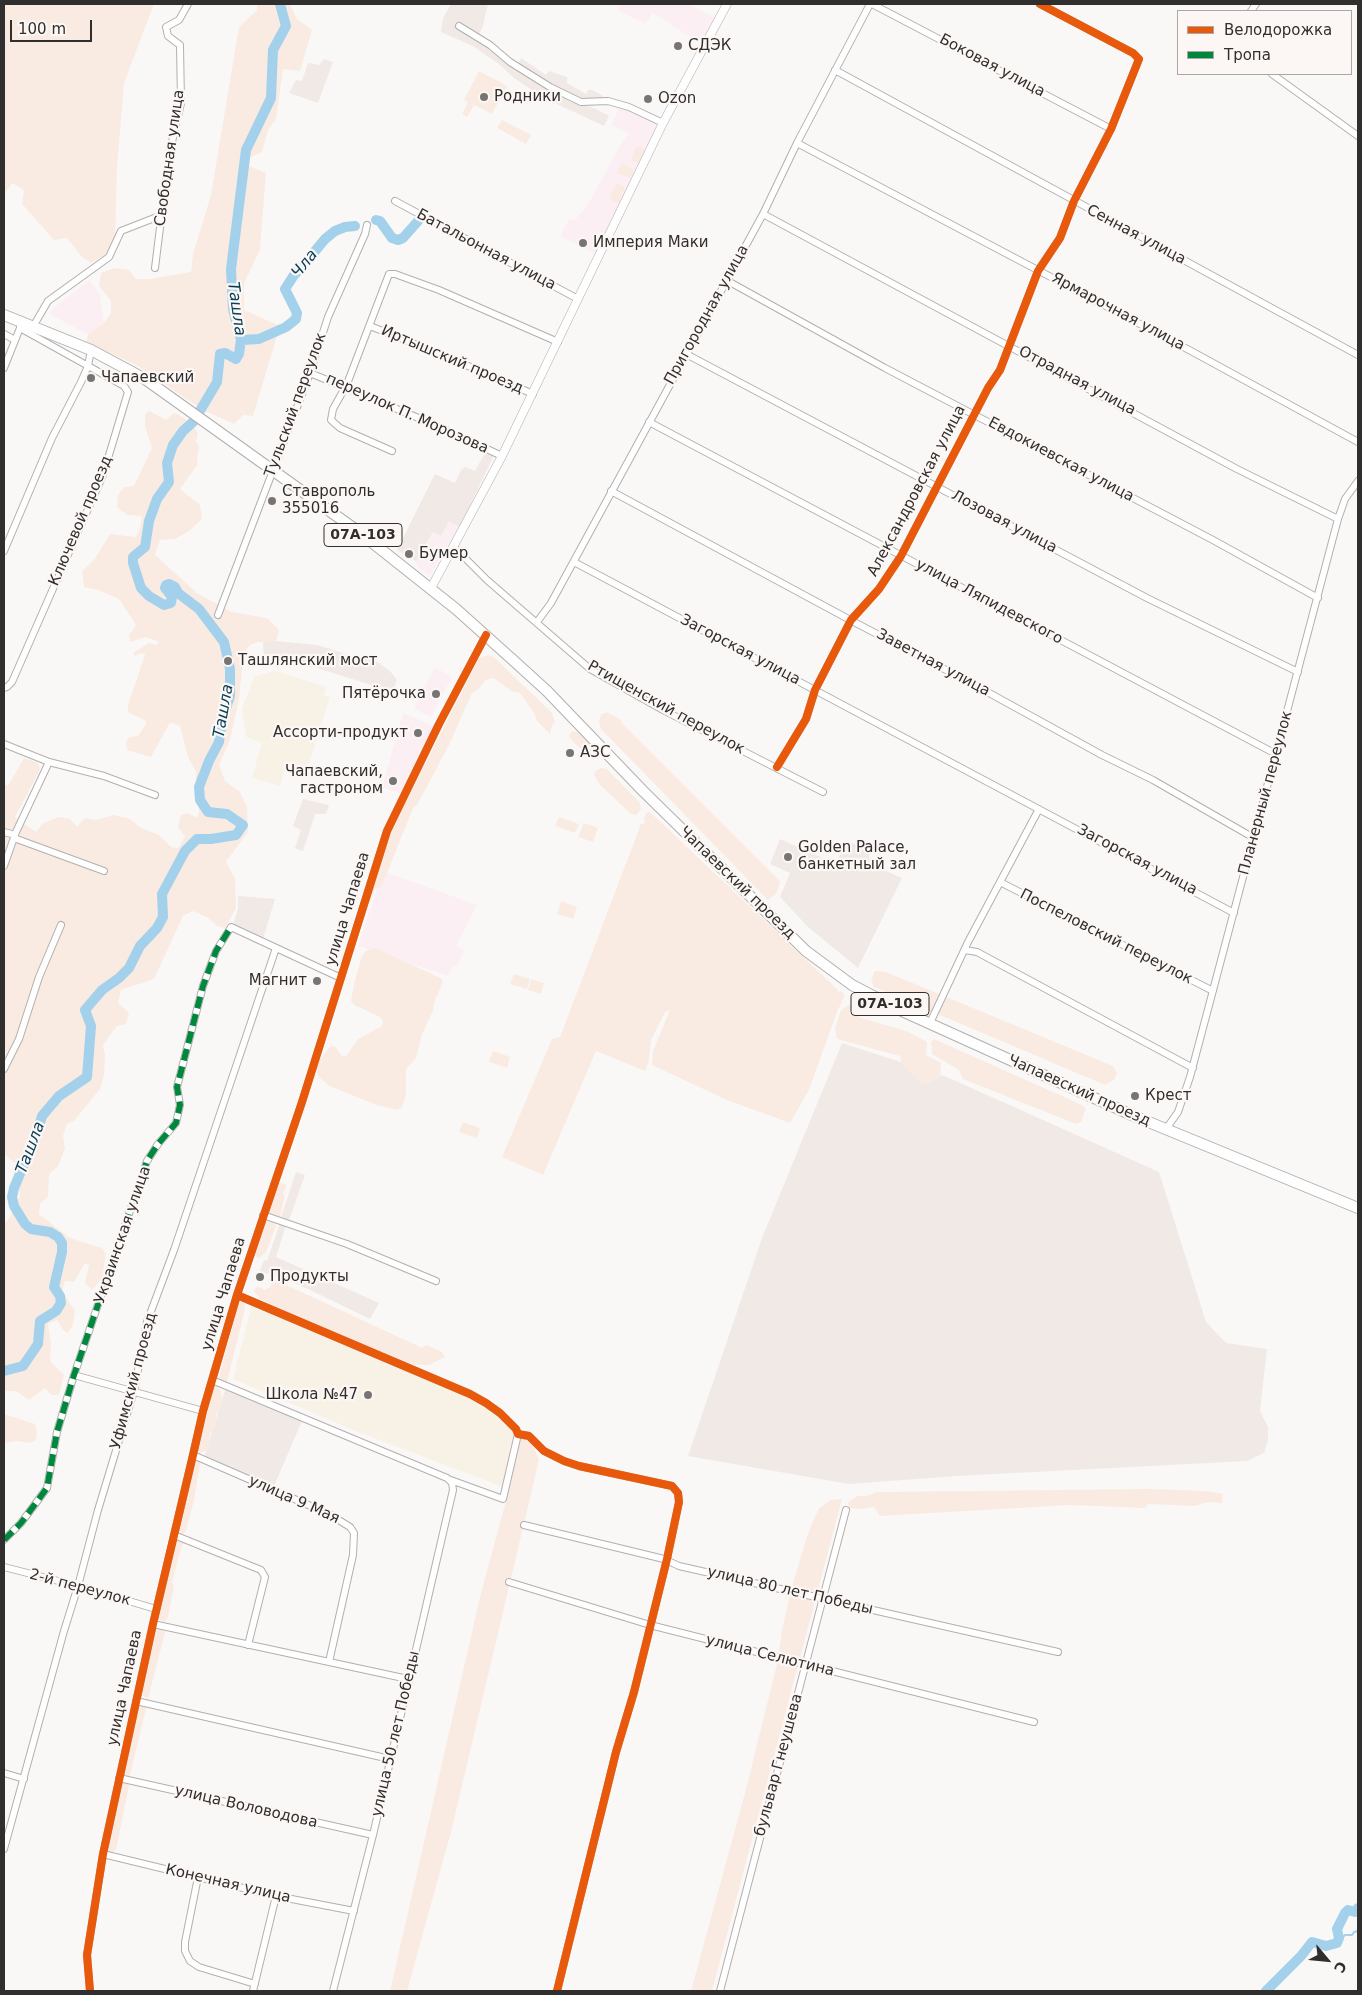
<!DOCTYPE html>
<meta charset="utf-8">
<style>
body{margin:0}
#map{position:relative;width:1362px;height:1995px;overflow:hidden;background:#faf8f6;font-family:"DejaVu Sans",sans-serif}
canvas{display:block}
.frame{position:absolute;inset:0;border:5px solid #302f2d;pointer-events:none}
.legend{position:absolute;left:1177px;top:10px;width:175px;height:65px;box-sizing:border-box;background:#fcf7f4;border:1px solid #aaa7a4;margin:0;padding:6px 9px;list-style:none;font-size:15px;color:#302f2d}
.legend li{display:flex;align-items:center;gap:10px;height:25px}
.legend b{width:25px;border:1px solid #aaa7a4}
.north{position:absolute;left:1302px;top:1935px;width:50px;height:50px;-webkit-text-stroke:4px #fcf7f4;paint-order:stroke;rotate:118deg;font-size:14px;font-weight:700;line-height:20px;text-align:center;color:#302f2d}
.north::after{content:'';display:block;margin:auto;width:18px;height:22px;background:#302f2d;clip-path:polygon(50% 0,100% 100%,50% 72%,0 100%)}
.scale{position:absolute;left:10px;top:20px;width:82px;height:22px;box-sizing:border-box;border:2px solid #302f2d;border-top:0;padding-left:6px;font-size:15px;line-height:18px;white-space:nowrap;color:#302f2d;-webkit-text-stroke:4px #fcf7f4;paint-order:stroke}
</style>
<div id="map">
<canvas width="1362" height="1995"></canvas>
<div class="frame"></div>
<ul class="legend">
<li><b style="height:6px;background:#e8590c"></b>Велодорожка</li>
<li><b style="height:6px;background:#00873e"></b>Тропа</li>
</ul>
<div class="north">С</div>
<div class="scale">100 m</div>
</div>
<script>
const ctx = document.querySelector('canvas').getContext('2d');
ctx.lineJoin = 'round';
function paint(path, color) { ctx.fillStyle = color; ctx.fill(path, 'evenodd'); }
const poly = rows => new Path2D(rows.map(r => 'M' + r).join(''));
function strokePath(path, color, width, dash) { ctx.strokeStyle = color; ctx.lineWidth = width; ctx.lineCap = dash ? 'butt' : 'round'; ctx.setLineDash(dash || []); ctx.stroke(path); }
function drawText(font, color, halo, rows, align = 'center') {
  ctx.font = font + ' "DejaVu Sans",sans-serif'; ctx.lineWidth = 4.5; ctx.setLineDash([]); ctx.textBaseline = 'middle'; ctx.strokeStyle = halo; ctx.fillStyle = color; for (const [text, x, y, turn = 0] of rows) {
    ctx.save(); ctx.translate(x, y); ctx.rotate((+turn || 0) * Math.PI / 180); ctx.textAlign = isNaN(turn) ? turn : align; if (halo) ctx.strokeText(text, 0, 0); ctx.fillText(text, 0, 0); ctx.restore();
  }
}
paint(poly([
 [620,4,689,4,715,18,701,43,671,26,672,24,652,13,646,24,617,10],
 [620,107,656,122,657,129,596,253,591,252,560,236,569,219,574,221,588,204,622,142,629,134,611,125],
 [89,280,100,294,104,325,89,335,49,314,55,307],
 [449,521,460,527,430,575,419,569,416,561,433,532],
 [435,667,452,677,431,717,414,708],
 [403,713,434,726,400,794,382,787],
 [383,871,477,905,456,946,464,950,458,966,453,965,448,976,358,946]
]), '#fceff4');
paint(poly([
 [451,4,488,4,483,26,476,40,491,49,517,70,554,94,596,109,609,116,604,126,544,98,514,78,500,65,473,46,441,32,443,18],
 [521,58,546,75,549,71,567,77,567,83,586,94,588,90,592,90,603,96,604,100,585,100,546,84,518,64],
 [324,59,333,62,318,103,289,93,296,80,302,81,308,63,319,65],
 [486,451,494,455,460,527,449,521,441,536,433,532,416,561,397,550,435,474,455,483,461,470,465,467,475,471],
 [266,640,317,645,356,657,373,659,390,671,397,680,393,692,314,667,264,660,263,643],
 [303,799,329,805,326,814,315,814,303,851,295,848,301,830,293,826],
 [780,839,836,864,846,841,868,849,870,864,902,878,858,968,808,927,780,897,790,873,770,864],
 [238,896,275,899,263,939,233,926,238,908],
 [842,1043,947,1077,1159,1172,1206,1322,1226,1343,1267,1349,1260,1411,1268,1427,1268,1440,1264,1453,1247,1461,957,1476,849,1484,688,1456,762,1238],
 [296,1172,305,1175,289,1220,281,1217],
 [280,1223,286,1225,276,1257,379,1303,370,1319,310,1290,269,1272,268,1274,260,1271,264,1260,267,1261],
 [225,1390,302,1421,274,1486,204,1458]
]), '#f1e9e5');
paint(poly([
 [275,671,327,687,324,695,330,697,307,771,286,765,280,786,252,778,262,743,246,737,242,709,254,676],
 [252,1304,441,1384,486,1405,515,1430,503,1487,358,1432,233,1379]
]), '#f8f2e6');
paint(poly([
 [4,4,154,4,124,83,117,167,115,238,105,255,91,263,81,256,67,238,54,240,22,204,24,190,12,183,4,195],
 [257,4,290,4,297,19,312,30,300,71,283,69,276,119,268,130,262,152,240,162,266,173,260,249,244,284,244,310,280,326,253,416,243,415,234,424,203,410,138,366,87,342,87,337,89,333,103,324,111,313,111,301,99,286,101,273,114,268,129,270,136,279,149,279,191,272,193,254,211,195,239,27,257,10],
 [479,71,507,86,492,114,474,105,467,117,462,114,468,102,464,100],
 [502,120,531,135,526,144,497,128],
 [637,146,642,147,644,151,639,162,634,162,631,158],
 [622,163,633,170,633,175,630,178,617,173],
 [617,183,625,187,619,202,616,203,609,198],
 [150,411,166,420,173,413,178,414,193,425,198,434,196,441,199,446,197,460,198,464,180,489,200,505,202,519,189,531,175,539,160,540,155,555,197,593,232,612,267,618,279,630,277,639,274,642,258,642,250,645,247,648,242,670,239,699,230,740,219,765,225,781,240,792,247,807,248,832,226,862,235,878,236,908,225,928,217,926,209,918,193,911,183,916,154,979,121,990,118,1003,129,1013,126,1024,117,1026,103,1045,105,1055,104,1075,100,1089,74,1121,67,1124,63,1136,65,1149,58,1166,49,1174,48,1197,40,1204,39,1214,70,1238,102,1248,106,1254,102,1279,92,1290,85,1283,89,1265,85,1263,74,1282,65,1281,62,1291,75,1311,73,1325,68,1333,63,1330,57,1320,48,1324,51,1343,50,1361,64,1375,59,1395,51,1395,45,1388,29,1400,16,1391,4,1391,4,1223,8,1220,20,1196,15,1163,4,1154,4,784,8,786,24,758,38,763,40,770,15,817,36,832,42,824,58,817,70,819,77,827,85,818,96,820,114,815,130,819,141,828,159,835,171,847,178,848,185,837,178,827,181,815,188,813,197,818,199,810,195,795,196,772,188,757,180,726,173,723,169,724,151,757,127,750,126,743,129,737,138,736,146,724,146,721,128,712,128,705,145,655,143,653,135,656,133,653,149,643,156,645,159,642,146,637,130,642,129,635,136,625,119,599,98,590,84,587,82,571,94,560,110,534,136,537,140,529,142,516,127,515,117,507,118,495,124,487,134,486,152,448,145,426,145,415,147,412],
 [488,655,494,657,552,713,555,722,552,725,550,734,537,721,534,713,520,693,511,691,494,678,485,680,479,689,472,693,449,745,417,805,413,808,381,888,375,889,369,904,366,903,371,887,393,827,479,658],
 [607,712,620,719,622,723,779,880,780,883,776,894,768,900,601,729,599,721,601,714],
 [572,731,578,732,597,750,596,755,594,758,589,758,570,738,569,736],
 [602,768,607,769,640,803,641,809,636,815,631,814,600,785,594,775,596,770],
 [650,812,838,990,838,994,840,991,845,995,837,1012,809,1090,790,1123,727,1100,652,1065,653,1051,670,1010,665,1012,651,1040,649,1061,645,1071,596,1051,543,1175,502,1157,552,1039,560,1037,641,824,645,823,644,819,646,813],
 [559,817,579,824,575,833,555,826],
 [584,823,598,828,593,842,578,837],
 [561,901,577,907,573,919,557,914],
 [375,948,432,974,441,978,443,982,435,1000,433,1011,422,1034,416,1058,406,1069,406,1095,402,1107,398,1110,377,1105,329,1086,319,1077,316,1071,319,1060,330,1047,335,1046,342,1056,346,1056,358,1039,382,1026,383,1021,380,1017,354,1005,351,1001,354,984,362,956,366,951],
 [875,971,886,972,1113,1066,1117,1073,1114,1080,1105,1085,874,987,871,981],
 [514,974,530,979,527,989,510,984],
 [531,979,544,983,541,994,528,990],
 [849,1005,858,1010,858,1017,906,1031,927,1042,926,1055,941,1063,940,1077,923,1086,902,1065,900,1056,837,1039,835,1028,841,1010],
 [934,1039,1082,1105,1086,1109,1081,1122,1076,1124,963,1079,959,1070,932,1054,931,1042],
 [493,1051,510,1057,507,1068,489,1062],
 [463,1122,480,1128,477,1138,459,1132],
 [278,1182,287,1185,283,1193,285,1196,279,1220,266,1216],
 [267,1221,274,1223,276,1226,266,1252,259,1258,255,1256,253,1252,263,1223],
 [271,1278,418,1346,421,1348,427,1345,442,1352,445,1357,429,1365,412,1365,279,1309,260,1299,254,1291,257,1286,265,1290,270,1287,272,1282,269,1281],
 [239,1302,243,1302,245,1305,244,1313,227,1382,225,1382,220,1381,219,1377],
 [215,1384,219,1387,222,1398,220,1409,216,1414,216,1427,210,1434,208,1450,200,1453,197,1451],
 [4,1414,35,1424,37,1432,36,1440,30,1443,16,1441,4,1443],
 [527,1438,533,1445,539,1460,451,1832,407,1991,390,1991,480,1597,507,1497,506,1490,517,1439],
 [195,1460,200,1462,200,1464,194,1500,186,1531,182,1535,178,1531],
 [1148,1489,1207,1491,1223,1494,1222,1503,1208,1502,1195,1506,1148,1504,1145,1508,1070,1505,880,1516,874,1507,861,1509,849,1508,848,1502,858,1496,867,1496,876,1492],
 [842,1499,712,1991,691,1991,745,1793,778,1660,782,1630,792,1586,808,1533,819,1508,831,1500],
 [177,1540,186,1543,182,1545,172,1582,174,1586,168,1617,165,1622,162,1621,157,1618],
 [156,1628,163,1629,165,1632,148,1699,140,1694,154,1630],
 [139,1705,145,1707,146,1709,130,1775,128,1776,123,1775,122,1773],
 [122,1782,128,1783,129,1786,116,1850,113,1852,108,1852,107,1849,120,1784]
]), '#f9ebe2');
strokePath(poly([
 [1337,1943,1345,1935,1352,1935,1354,1932,1358,1931]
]), '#a3d1ec', 2);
strokePath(poly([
 [376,220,380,221,392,238,398,240,403,238,419,220],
 [241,340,259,339,286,327,296,319,297,313,285,289,294,275,301,268,325,239,335,231,345,227,355,226],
 [4,1371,23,1366,38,1344,40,1321,56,1311,61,1303,60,1296,54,1287,62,1252,62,1243,58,1237,50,1232,31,1229,25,1224,14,1206,12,1197,14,1188,37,1133,42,1116,59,1096,87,1077,91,1026,85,1010,102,990,119,978,129,968,140,946,157,928,163,917,162,894,185,851,197,839,211,839,236,835,243,825,227,814,208,812,200,800,199,787,209,761,219,742,222,720,230,696,230,669,224,642,199,609,178,593,175,587,169,584,166,585,165,588,172,597,171,603,164,605,149,596,141,588,133,563,133,557,145,547,149,521,157,499,169,482,167,463,173,445,183,431,194,421,217,382,220,354,225,353,236,359,239,354,241,340,233,309,231,269,246,150,271,98,273,50,286,26,280,4],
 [1266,1991,1301,1956,1312,1942,1326,1946,1337,1943,1339,1938,1337,1929,1345,1913,1348,1910,1355,1912,1358,1908]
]), '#a3d1ec', 10);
const minor = poly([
 [872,4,1111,129],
 [1251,11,1256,4],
 [459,26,490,45,510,62,550,87,581,102,608,101,629,107,663,123],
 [835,70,1358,355],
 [1272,74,1358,136],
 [797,143,1191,351,1358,442],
 [395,201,578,299],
 [763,214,1237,469,1338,519],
 [155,268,169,155,181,103,180,45,168,36,166,27,179,20,188,4],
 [726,280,885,368,1213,540,1318,598],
 [34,325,48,301,109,257,121,231,162,215],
 [370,326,445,356,533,394],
 [4,334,15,340],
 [686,354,1147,598,1298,672],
 [4,368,20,328,20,324],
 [310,373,433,424,502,456],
 [649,422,1276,754],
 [392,451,340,428,331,420,333,409,347,384,389,274,395,274,439,290,558,342],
 [611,491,854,622,971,683,1102,755,1153,780,1254,838],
 [454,547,487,580,590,669,663,710,823,792],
 [4,551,52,438,81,382,88,366,91,350],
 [574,562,1234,913],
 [218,615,310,373,328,317,365,234,367,225],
 [537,622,551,603,763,214,797,143,870,4],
 [4,688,7,687,12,682,103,475,128,392,124,386,20,328],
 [4,744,49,762,104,776,155,795],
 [777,767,806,719,815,690,851,620,879,589,901,556,988,388,1000,370,1038,271,1060,238,1074,201,1111,129,1139,59,1133,53,1040,4],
 [4,832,15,835],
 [14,838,104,871],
 [4,866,16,832,49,762],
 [1000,882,1213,991],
 [965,950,977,952,1193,1068],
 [930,1023,968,942,1039,809],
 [4,1069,19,1039,39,977,61,925],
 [1166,1129,1178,1112,1190,1077,1338,519,1345,499,1358,481],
 [263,1215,347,1244,436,1281],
 [237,1295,470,1394,486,1403,500,1413,516,1429,518,1434,529,1436,544,1451,564,1461,579,1466,672,1486,678,1493,679,1502,667,1559,634,1692,616,1752,557,1991],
 [74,1375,203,1411],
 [212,1380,447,1478,452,1483,453,1490,373,1835,333,1991],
 [193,1455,329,1514,350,1527,354,1533,353,1555,329,1662],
 [448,1479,503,1499,518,1434],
 [524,1525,664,1559,679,1566,1058,1652],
 [174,1535,261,1570,265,1577,248,1645],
 [4,1540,21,1523,47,1488,57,1432,74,1375,147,1161,158,1144,176,1123,180,1105,177,1087,203,986,216,951,231,927,341,978],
 [4,1567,78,1586,156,1609],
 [509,1582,650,1625,1034,1722],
 [153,1624,408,1679],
 [136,1701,390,1759],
 [4,1773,24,1779],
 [119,1778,373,1835],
 [4,1849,64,1631,78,1586,98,1510,134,1391,147,1322,174,1250,276,948],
 [103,1854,276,1896,354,1911],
 [198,1877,185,1942,185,1951,190,1961,199,1967,255,1984],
 [90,1991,87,1955,103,1854,153,1624,193,1455,203,1411,237,1295,302,1102,387,831,439,724,486,635],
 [253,1991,276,1896],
 [720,1991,846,1510]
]);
const tertiary = poly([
 [431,588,502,456,663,123,727,4]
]);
const primary = poly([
 [4,315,91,350,145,379,359,532,456,609,514,661,547,691,643,791,806,951,852,985,902,1011,1134,1116,1358,1208]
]);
strokePath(minor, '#b1b0ae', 8);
strokePath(tertiary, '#b1b0ae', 9);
strokePath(primary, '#b1b0ae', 12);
strokePath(minor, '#fefefe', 6);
strokePath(tertiary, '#fefefe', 8);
strokePath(primary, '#fefefe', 10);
strokePath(poly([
 [4,1540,21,1523,47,1488,57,1432,74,1375,147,1161,158,1144,176,1123,180,1105,177,1087,203,986,216,951,231,927]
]), '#00873e', 6, [12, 6]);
strokePath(poly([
 [777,767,806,719,815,690,851,620,879,589,901,556,988,388,1000,370,1038,271,1060,238,1074,201,1111,129,1139,59,1133,53,1040,4],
 [237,1295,470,1394,486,1403,500,1413,516,1429,518,1434,529,1436,544,1451,564,1461,579,1466,672,1486,678,1493,679,1502,667,1559,634,1692,616,1752,557,1991],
 [90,1991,87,1955,103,1854,153,1624,193,1455,203,1411,237,1295,302,1102,387,831,439,724,486,635]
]), '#e8590c', 8);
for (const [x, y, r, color] of [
 [678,46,5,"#777573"],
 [484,97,5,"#777573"],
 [648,99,5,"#777573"],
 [583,243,5,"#777573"],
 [91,378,5,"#777573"],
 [272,501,5,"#777573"],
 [409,554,5,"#777573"],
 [228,661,5,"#777573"],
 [436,694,5,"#777573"],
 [418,733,5,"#777573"],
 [570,753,5,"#777573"],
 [393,781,5,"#777573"],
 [788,857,5,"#777573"],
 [317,981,5,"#777573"],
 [1135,1096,5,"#777573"],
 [260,1277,5,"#777573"],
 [368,1395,5,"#777573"]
]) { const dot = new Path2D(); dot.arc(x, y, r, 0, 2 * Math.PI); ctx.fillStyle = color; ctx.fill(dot); strokePath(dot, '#fcf7f4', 2); }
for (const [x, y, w] of [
 [363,535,78],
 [890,1004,78]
]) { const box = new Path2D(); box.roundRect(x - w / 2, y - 11.5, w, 23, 4); ctx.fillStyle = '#fcf7f4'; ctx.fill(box); strokePath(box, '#302f2d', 1); }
drawText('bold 14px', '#302f2d', null, [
 ["07А-103",363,535],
 ["07А-103",890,1004]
]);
drawText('15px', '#302f2d', '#fcf7f4', [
 ["СДЭК",688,46],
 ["Родники",494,97],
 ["Ozon",658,99],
 ["Империя Маки",593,243],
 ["Чапаевский",101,378],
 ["Ставрополь",282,492],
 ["355016",282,509],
 ["Бумер",419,554],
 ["Ташлянский мост",238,661],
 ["Пятёрочка",426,694,"right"],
 ["Ассорти-продукт",408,733,"right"],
 ["АЗС",580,753],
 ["Чапаевский,",383,772,"right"],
 ["гастроном",383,789,"right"],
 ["Golden Palace,",798,848],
 ["банкетный зал",798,865],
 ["Магнит",307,981,"right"],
 ["Крест",1145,1096],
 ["Продукты",270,1277],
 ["Школа №47",358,1395,"right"]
], 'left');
drawText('15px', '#302f2d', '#fcf7f4', [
 ["Боковая улица",992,66,28],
 ["Свободная улица",170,158,-82],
 ["Сенная улица",1136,235,28],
 ["Батальонная улица",486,250,28],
 ["Ярмарочная улица",1118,312,28],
 ["Пригородная улица",707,315,-61],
 ["Иртышский проезд",452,360,23],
 ["Отрадная улица",1077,381,28],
 ["Тульский переулок",296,405,-70],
 ["переулок П. Морозова",407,414,24],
 ["Евдокиевская улица",1061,460,28],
 ["Александровская улица",917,491,-62],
 ["Ключевой проезд",81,521,-67],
 ["Лозовая улица",1004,522,28],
 ["улица Ляпидевского",989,602,28],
 ["Загорская улица",740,650,28],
 ["Заветная улица",933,663,28],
 ["Ртищенский переулок",666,708,29],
 ["Планерный переулок",1266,793,-75],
 ["Загорская улица",1137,860,28],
 ["Чапаевский проезд",737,883,44],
 ["улица Чапаева",348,909,-73],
 ["Поспеловский переулок",1106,937,27],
 ["Чапаевский проезд",1079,1091,24],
 ["Украинская улица",123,1235,-71],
 ["улица Чапаева",224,1294,-73],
 ["Уфимский проезд",134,1381,-75],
 ["улица 9 Мая",294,1500,24],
 ["2-й переулок",80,1588,15],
 ["улица 80 лет Победы",790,1591,13],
 ["улица Селютина",770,1656,14],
 ["улица Чапаева",125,1688,-78],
 ["улица 50 лет Победы",396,1734,-77],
 ["бульвар Гнеушева",779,1765,-75],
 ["улица Воловодова",246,1807,13],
 ["Конечная улица",228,1884,13]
]);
drawText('italic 16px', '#09415b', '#fcf7f4', [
 ["Чла",305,264,-51],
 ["Ташла",236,309,82],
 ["Ташла",224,711,-80],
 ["Ташла",31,1148,-69]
]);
</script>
